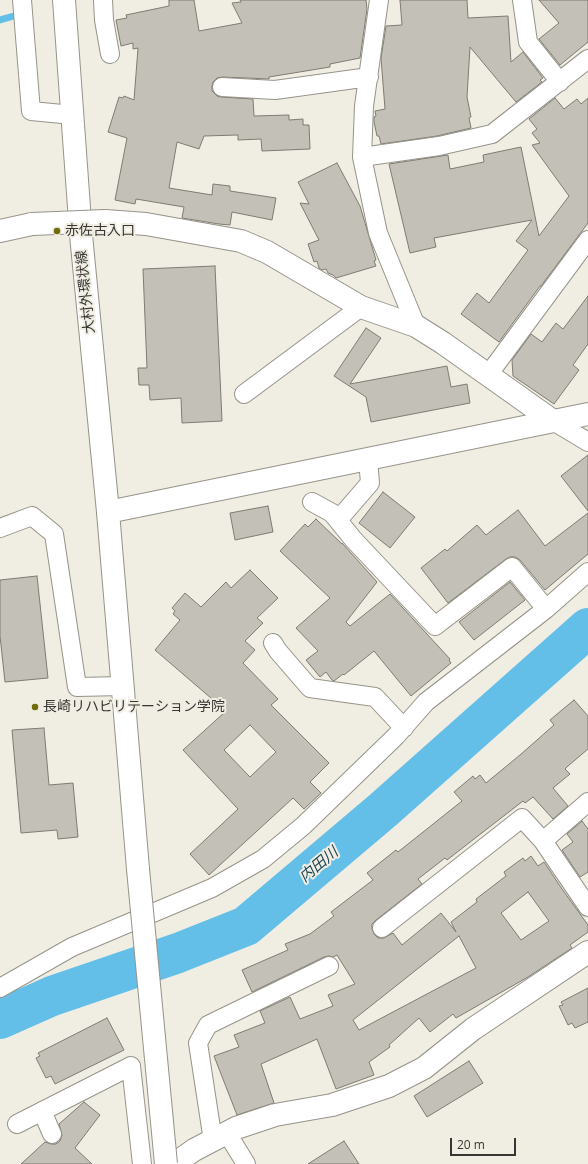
<!DOCTYPE html>
<meta charset="utf-8">
<style>
body{margin:0}
#map{position:relative;width:588px;height:1164px;overflow:hidden;background:#f0ede3;font-family:"Open Sans",sans-serif}
canvas{display:block}
.scale{position:absolute;left:450px;top:1138px;width:66px;height:18px;box-sizing:border-box;border:2px solid #373632;border-top:0;padding-left:5px;font-size:12px;line-height:14px;white-space:nowrap;color:#373632;-webkit-text-stroke:3px #f0ede3;paint-order:stroke}
</style>
<div id="map">
<canvas width="588" height="1164"></canvas>
<div class="scale">20 m</div>
</div>
<script>
const ctx = document.querySelector('canvas').getContext('2d');
ctx.lineJoin = 'round';
const poly = rows => new Path2D(rows.map(r => 'M' + r).join(''));
function strokePath(path, color, width, dash) { ctx.strokeStyle = color; ctx.lineWidth = width; ctx.lineCap = dash ? 'butt' : 'round'; ctx.setLineDash(dash || []); ctx.stroke(path); }
function paint(path, color) { ctx.fillStyle = color; ctx.fill(path, 'evenodd'); }
function drawText(font, color, halo, rows, align = 'center') {
  ctx.font = font + ' "Open Sans","Noto Sans JP",sans-serif'; ctx.lineWidth = 4; ctx.setLineDash([]); ctx.textBaseline = 'middle'; ctx.strokeStyle = halo; ctx.fillStyle = color; for (const [text, x, y, turn = 0] of rows) {
    ctx.save(); ctx.translate(x, y); ctx.rotate((+turn || 0) * Math.PI / 180); ctx.textAlign = isNaN(turn) ? turn : align; if (halo) ctx.strokeText(text, 0, 0); ctx.fillText(text, 0, 0); ctx.restore();
  }
}
strokePath(poly([
 [0,20,14,16]
]), '#63bfe7', 7);
strokePath(poly([
 [0,1019,52,996,178,953,246,926,383,810,588,628]
]), '#63bfe7', 40);
const building = poly([
 [169,0,194,0,199,31,242,23,232,3,241,2,240,0,366,0,367,9,360,58,330,64,330,67,269,77,269,79,223,77,217,78,213,82,212,86,212,91,217,96,221,97,253,99,254,116,289,115,289,120,303,119,303,125,309,125,310,149,262,151,261,139,238,140,238,135,204,136,199,149,177,142,169,188,212,195,213,184,230,186,230,191,276,198,272,220,232,212,230,225,219,224,182,218,184,207,136,199,135,204,115,200,127,138,108,132,119,97,123,98,124,96,134,100,138,48,133,49,133,43,121,46,116,20,127,18,126,15,169,6,169,0],
 [400,0,467,0,468,18,508,16,511,62,523,52,543,78,540,80,542,82,516,102,470,47,467,97,471,117,469,118,471,128,437,136,381,144,379,136,377,136,374,122,374,117,376,116,375,111,385,109,381,58,386,26,402,25,400,0],
 [539,0,588,0,588,42,560,65,539,39,559,23,539,0],
 [555,98,564,109,577,99,581,104,588,98,588,223,541,286,540,286,499,342,461,314,477,293,489,303,528,250,516,241,532,220,434,238,436,247,410,253,389,164,448,155,450,169,484,162,483,155,521,147,539,236,569,196,532,145,540,143,532,133,537,129,529,119,555,98],
 [337,163,360,206,376,260,374,261,376,266,336,278,333,275,328,273,326,269,322,270,319,268,317,261,314,262,308,244,319,240,300,203,309,204,298,182,337,163],
 [215,266,222,421,182,423,181,398,150,400,149,385,139,385,138,368,147,368,143,269,215,266],
 [588,296,588,344,573,365,579,370,554,404,513,376,512,360,531,334,542,342,556,323,563,329,588,296],
 [366,328,381,338,350,384,447,366,451,387,467,384,470,403,371,422,366,397,334,376,366,328],
 [588,455,588,511,561,476,588,455],
 [383,492,415,517,390,548,359,523,383,492],
 [268,506,273,532,235,540,230,513,268,506],
 [518,510,545,546,588,513,588,554,545,590,520,560,515,557,510,557,506,559,448,603,421,568,445,549,447,551,477,525,486,535,518,510],
 [316,519,342,544,342,543,377,582,346,622,350,626,390,594,450,659,449,660,451,663,411,696,374,651,344,675,343,674,334,681,332,680,326,672,320,677,306,660,318,651,296,628,330,598,280,551,305,524,308,527,316,519],
 [250,570,278,598,257,618,263,623,245,641,255,650,243,663,278,699,271,705,329,763,310,782,321,793,304,809,293,798,209,875,190,854,238,809,183,750,226,711,155,650,180,620,173,614,175,611,172,608,185,593,201,607,226,582,231,588,250,570],
 [250,725,276,752,250,777,224,750,250,725],
 [37,576,48,678,5,682,0,636,0,580,37,576],
 [510,582,525,600,474,640,459,622,510,582],
 [574,700,588,716,588,749,568,766,565,769,570,774,553,788,568,806,553,819,533,797,525,803,523,801,447,860,445,858,418,879,422,884,376,920,372,924,372,929,374,934,378,938,384,938,393,933,402,945,441,913,456,932,451,922,477,902,476,899,506,876,504,872,523,858,525,861,531,856,538,866,544,862,562,889,588,925,588,932,570,945,572,948,528,977,456,1018,453,1014,430,1032,419,1018,389,1045,390,1047,369,1062,374,1075,336,1089,317,1039,261,1064,274,1103,237,1115,214,1056,239,1047,234,1035,265,1023,260,1011,290,997,300,1019,333,1006,328,995,355,984,337,955,333,957,329,956,324,957,252,992,242,970,288,950,285,944,310,934,334,916,331,912,373,880,367,873,396,850,398,852,462,801,454,792,473,776,475,779,480,775,486,783,520,755,554,725,550,720,574,700],
 [528,892,549,921,521,940,501,913,528,892],
 [459,936,476,968,359,1030,353,1020,459,936],
 [44,728,49,785,73,783,78,837,58,839,57,830,21,833,12,730,44,728],
 [582,821,588,829,588,872,580,877,562,850,573,842,567,834,582,821],
 [588,988,588,1022,575,1028,572,1023,568,1025,559,1006,563,1005,561,1002,588,988],
 [107,1018,124,1050,55,1084,51,1076,46,1078,36,1058,40,1056,38,1053,107,1018],
 [469,1061,483,1083,427,1117,414,1096,469,1061],
 [84,1102,100,1115,75,1148,92,1164,21,1164,45,1142,51,1144,56,1144,60,1141,62,1135,59,1124,84,1102],
 [344,1141,359,1164,308,1164,344,1141]
]);
paint(building, '#c3c0b7');
strokePath(building, '#7e7b72', 1);
const minor = poly([
 [22,0,31,111,73,115],
 [103,0,104,20,110,54],
 [379,0,364,106,362,157,378,233,416,326],
 [522,0,528,42,560,82],
 [222,87,275,90,369,77],
 [362,157,439,146,492,134,588,59],
 [488,375,588,240],
 [244,394,361,307],
 [553,421,588,442],
 [312,502,332,513,353,539,435,626,512,567,546,609],
 [338,520,370,483,368,459],
 [0,528,32,516,54,534,77,687,123,686],
 [273,643,278,651,310,688,375,697,404,728],
 [543,841,588,802],
 [382,928,522,818,543,841,588,907],
 [0,988,72,947,212,888,263,859,303,826,396,736,426,702,546,609,588,572],
 [42,1111,52,1134],
 [17,1124,131,1066,142,1164],
 [227,1133,246,1164],
 [213,1141,198,1043,208,1025,329,966]
]);
const tertiary = poly([
 [105,221,146,224,241,241,267,252,361,307,416,326,443,343,553,421],
 [0,231,32,224],
 [108,512,588,414],
 [174,1164,194,1150,236,1128,275,1115,332,1105,389,1086,424,1068,473,1029,588,952]
]);
const secondary = poly([
 [64,0,81,235,108,512,138,869]
]);
strokePath(minor, '#96938a', 20);
strokePath(tertiary, '#96938a', 24);
strokePath(secondary, '#96938a', 24);
strokePath(minor, '#fff', 18);
strokePath(tertiary, '#fff', 22);
strokePath(secondary, '#fff', 22);
const tertiaryBridge = poly([
 [32,224,105,221]
]);
const secondaryBridge = poly([
 [138,869,166,1164]
]);
strokePath(tertiaryBridge, '#96938a', 24, []);
strokePath(secondaryBridge, '#96938a', 24, []);
strokePath(tertiaryBridge, '#fff', 22);
strokePath(secondaryBridge, '#fff', 22);
for (const [x, y, r, color] of [
 [57,231,4,"#716c09"],
 [35,707,4,"#716c09"]
]) { const dot = new Path2D(); dot.arc(x, y, r, 0, 2 * Math.PI); ctx.fillStyle = color; ctx.fill(dot); strokePath(dot, '#f0ede3', 1.5); }
drawText('14px', '#373632', '#f0ede3', [
 ["赤佐古入口",65,231],
 ["長崎リハビリテーション学院",43,707]
], 'left');
drawText('14px', '#373632', '#f0ede3', [
 ["大村外環状線",86,292,-96]
]);
drawText('italic 15px', '#163f50', '#f0ede3', [
 ["内田川",319,865,-40]
]);
</script>
